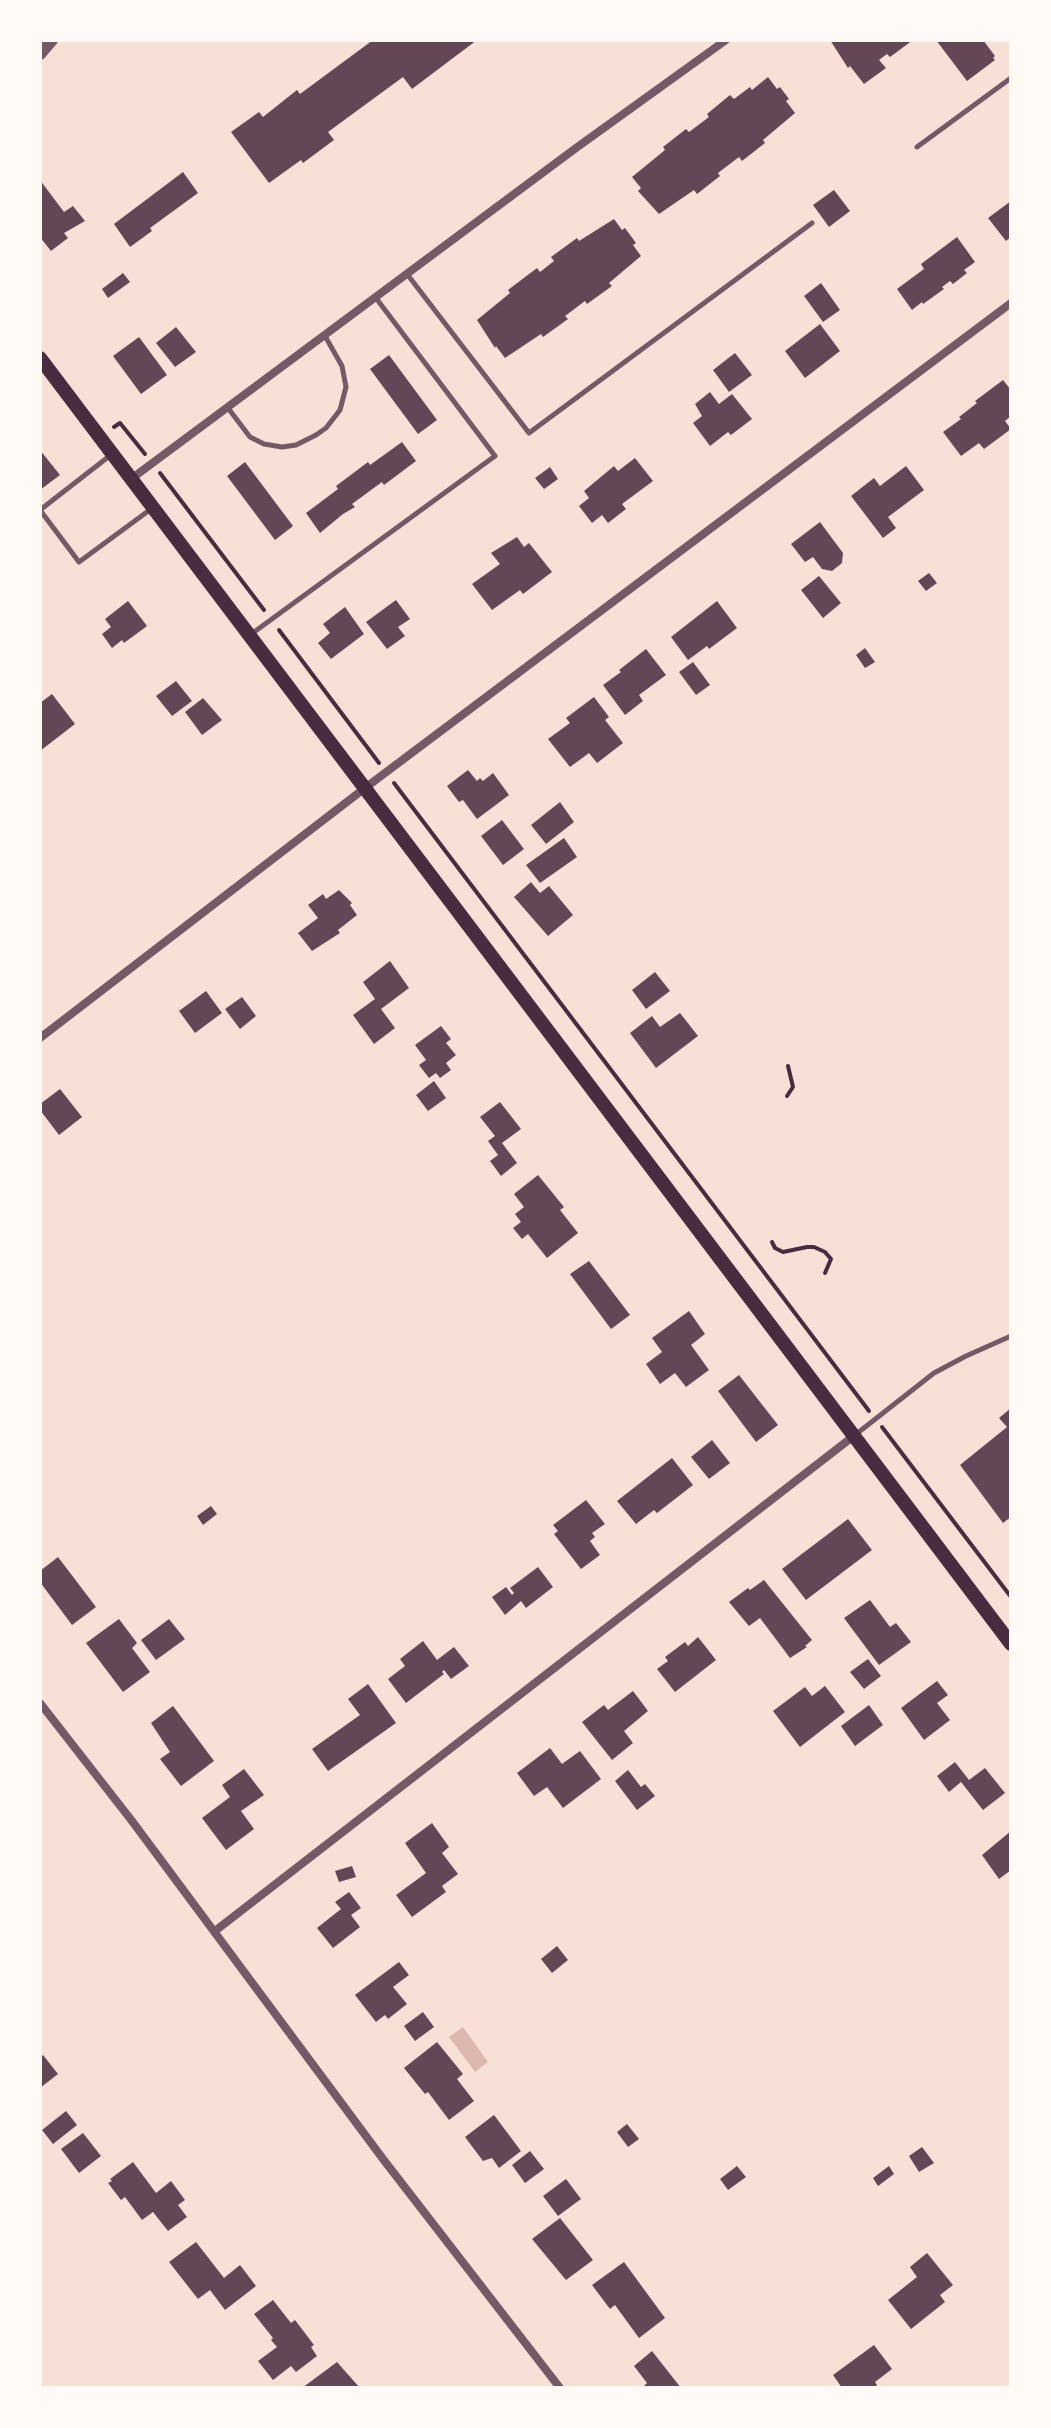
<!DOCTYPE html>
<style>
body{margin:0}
#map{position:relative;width:1051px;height:2428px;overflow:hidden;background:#f7e1d7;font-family:"Open Sans",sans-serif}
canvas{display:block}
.frame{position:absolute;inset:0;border:42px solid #fffaf5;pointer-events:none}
</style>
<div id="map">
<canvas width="1051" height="2428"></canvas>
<div class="frame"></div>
</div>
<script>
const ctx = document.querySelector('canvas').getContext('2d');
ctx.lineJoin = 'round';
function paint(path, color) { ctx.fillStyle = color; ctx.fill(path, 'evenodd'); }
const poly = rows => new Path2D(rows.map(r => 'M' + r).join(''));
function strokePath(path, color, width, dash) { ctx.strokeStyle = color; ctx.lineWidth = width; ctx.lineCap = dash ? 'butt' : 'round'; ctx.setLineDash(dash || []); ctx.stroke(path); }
paint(poly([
 [463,2027,488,2062,475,2072,449,2037]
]), '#dcb8b0');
paint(poly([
 [373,40,477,40,412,89,403,77,328,132,334,140,303,163,301,160,269,183,231,132,259,112,263,117,297,90,300,94],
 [830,40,913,40,890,57,887,54,879,60,886,68,864,84,850,66,848,68],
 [936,40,983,40,995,56,993,58,995,60,967,81],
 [768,77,777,89,780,87,789,99,786,101,795,113,763,140,765,143,742,161,739,157,718,173,720,176,697,194,694,190,659,214,638,191,641,188,632,177,665,150,663,147,686,129,689,132,709,117,707,114,730,95,734,99,750,87,752,90],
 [183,172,198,193,150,228,152,231,130,247,114,224],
 [40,180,64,212,73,206,85,221,64,233,68,238,51,251,40,237],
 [834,190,850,211,829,227,813,205],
 [1011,201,1011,237,1006,241,988,218],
 [614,219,622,230,625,228,636,243,633,245,641,256,609,283,612,286,587,304,585,301,565,316,568,319,543,337,541,334,505,358,496,346,495,348,477,320,510,293,508,290,537,268,540,272,554,261,551,257,577,238,579,241],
 [957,237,975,262,964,270,967,273,953,284,950,281,942,287,944,289,923,304,922,302,912,310,897,289,924,269,921,264],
 [123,273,130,282,108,298,102,289],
 [821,283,840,310,823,322,804,296],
 [820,324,840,351,805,378,785,351],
 [176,327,196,352,175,367,156,343],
 [139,337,167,375,141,394,113,356],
 [735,353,752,375,729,392,713,370],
 [389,355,437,420,418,434,370,369],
 [1003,380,1011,390,1011,416,1005,421,1011,429,984,449,979,443,961,456,943,432,961,419,959,417,977,403,975,401],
 [710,392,719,404,732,394,752,419,731,435,728,432,710,446,693,423,702,416,695,404],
 [402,442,416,461,384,485,382,482,352,504,355,507,343,514,320,533,306,513,338,489,336,486,368,462,370,465],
 [40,450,60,475,40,490],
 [635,458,653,481,622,504,626,509,608,523,602,515,592,523,579,506,589,498,584,491,614,466,618,471],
 [245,462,293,526,275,540,227,476],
 [906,466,924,490,888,517,896,528,883,538,851,496,874,478,880,486],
 [550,467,558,479,544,489,535,478],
 [820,522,843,553,842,563,832,571,822,569,813,557,805,562,791,544],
 [517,537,524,547,529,543,552,572,523,594,520,590,492,610,472,584,500,564,491,553],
 [929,573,937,583,926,591,918,581],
 [819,576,841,603,823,618,801,590],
 [396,600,410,619,398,627,405,636,387,649,366,622],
 [128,601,147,626,124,643,122,640,112,648,102,634,111,627,105,619],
 [717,601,737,628,709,649,707,646,688,660,671,637],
 [345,607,364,634,331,659,318,643,330,633,323,624],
 [865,648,875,662,865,668,856,655],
 [646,649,666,675,639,695,643,701,625,715,603,685,621,672,619,670],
 [693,662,710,685,696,695,679,672],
 [176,681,192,701,172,716,156,696],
 [52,694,75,724,40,751,40,703],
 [594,697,609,717,605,720,623,743,597,763,589,753,570,767,548,739,570,723,566,718],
 [203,698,222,720,202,735,185,712],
 [468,770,477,781,480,778,483,781,493,773,509,795,477,819,463,800,459,802,447,786],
 [560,802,574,822,546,844,531,825],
 [502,820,524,849,503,865,481,836],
 [564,838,577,857,540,883,526,865],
 [531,882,540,893,549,886,573,915,548,936,514,897],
 [339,890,352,903,350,905,357,915,338,930,340,933,312,951,298,933,318,918,308,905,323,894,326,899],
 [390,961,409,988,381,1009,395,1028,374,1044,353,1015,375,999,363,982],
 [655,972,670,991,646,1009,632,990],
 [206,991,222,1013,195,1033,179,1011],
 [242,997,256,1016,240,1029,225,1009],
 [680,1013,698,1036,656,1068,630,1033,652,1016,660,1027],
 [441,1026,451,1039,446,1043,456,1055,446,1063,451,1070,440,1078,436,1073,429,1078,419,1065,426,1060,415,1045],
 [434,1081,446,1098,428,1111,416,1095],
 [60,1089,82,1117,59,1135,40,1110,40,1104],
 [500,1102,521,1129,502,1143,517,1163,501,1176,490,1161,498,1155,488,1141,495,1136,480,1117],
 [538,1175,564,1207,560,1210,578,1233,547,1258,528,1234,522,1239,513,1228,521,1222,515,1214,524,1207,514,1194],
 [589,1261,630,1315,611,1329,570,1274],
 [689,1311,705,1334,691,1345,709,1370,686,1387,675,1373,660,1384,646,1364,662,1352,652,1338],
 [739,1375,778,1425,756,1442,718,1391],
 [1011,1408,1011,1517,1003,1523,960,1465,1007,1427,999,1418],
 [712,1440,730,1463,709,1479,691,1457],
 [672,1458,693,1485,657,1513,654,1510,636,1524,617,1501],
 [586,1500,605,1524,592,1533,595,1537,590,1541,600,1555,581,1569,554,1534,558,1531,553,1525],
 [211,1506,217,1514,203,1525,197,1516],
 [848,1519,872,1550,806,1600,782,1569],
 [58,1557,96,1607,72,1625,40,1582,40,1571],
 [538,1567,553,1587,526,1608,521,1601,505,1615,492,1597,506,1587,512,1595,514,1593,510,1588],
 [764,1580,812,1640,805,1646,807,1647,790,1658,760,1618,749,1626,729,1602,748,1588,750,1590],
 [870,1600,890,1627,896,1623,911,1642,879,1665,844,1618],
 [119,1619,137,1643,132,1648,150,1672,123,1692,86,1643],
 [169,1619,185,1639,156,1660,141,1640],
 [698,1637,716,1660,675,1692,657,1669,668,1661,665,1657,685,1642,688,1646],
 [423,1641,437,1660,454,1647,469,1666,451,1679,444,1670,442,1672,444,1674,406,1703,388,1679,405,1666,400,1659],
 [868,1659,881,1676,864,1689,850,1672],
 [937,1681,948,1695,937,1703,950,1720,924,1740,901,1708],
 [368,1684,396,1723,328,1771,312,1749,360,1715,348,1699],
 [825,1686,845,1712,800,1747,773,1711,805,1687,812,1696],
 [633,1691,648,1711,624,1731,633,1743,612,1760,582,1722,604,1705,608,1710],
 [869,1705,883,1725,855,1746,841,1726],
 [173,1706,214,1761,181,1786,160,1759,170,1752,151,1723],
 [550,1748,562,1764,580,1751,601,1779,563,1808,547,1787,534,1796,517,1773],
 [955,1762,969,1780,985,1768,1005,1793,983,1810,961,1782,949,1792,937,1776],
 [244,1769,264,1795,241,1811,254,1829,226,1850,202,1818,230,1797,222,1785],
 [628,1770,641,1787,645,1784,655,1796,637,1810,615,1781],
 [432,1823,449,1847,442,1853,458,1874,442,1886,446,1892,412,1917,396,1895,426,1873,405,1843],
 [1011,1831,1011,1870,999,1879,982,1855],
 [352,1866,356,1877,339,1882,335,1871],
 [349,1892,361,1908,351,1915,360,1927,333,1948,317,1928,341,1909,335,1902],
 [557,1946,568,1960,552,1973,541,1959],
 [399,1962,409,1975,393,1987,407,2004,388,2019,385,2015,376,2022,355,1995],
 [423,2012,434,2027,415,2041,404,2026],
 [437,2042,463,2074,457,2079,474,2101,449,2120,428,2092,425,2094,404,2068],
 [43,2055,58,2074,40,2088,40,2058],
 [66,2111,77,2125,53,2144,42,2130],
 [494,2115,521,2151,499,2168,492,2158,483,2161,465,2137],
 [627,2124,639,2139,628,2147,617,2132],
 [83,2133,101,2156,79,2173,61,2149],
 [922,2147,934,2163,919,2172,909,2156],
 [530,2151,544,2169,525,2183,512,2165],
 [133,2162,156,2193,171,2181,185,2200,178,2205,187,2217,168,2231,153,2212,142,2220,125,2197,121,2200,108,2183,112,2181,110,2179],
 [737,2166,746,2177,728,2190,720,2179],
 [889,2166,894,2174,878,2186,873,2178],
 [566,2179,581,2199,558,2216,543,2196],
 [560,2218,593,2260,566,2280,532,2239],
 [196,2242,224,2278,240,2265,256,2286,225,2310,210,2290,198,2299,169,2262],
 [927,2253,953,2285,940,2295,945,2302,911,2329,888,2300,917,2277,910,2267],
 [624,2262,665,2318,639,2338,615,2305,610,2309,592,2285],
 [273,2300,291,2323,295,2320,314,2345,311,2347,317,2356,296,2372,291,2366,273,2380,258,2361,277,2347,271,2340,273,2338,254,2314],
 [874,2345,892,2369,875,2382,877,2385,874,2388,842,2388,833,2375],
 [652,2351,681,2388,642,2388,647,2383,634,2366],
 [337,2362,360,2388,302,2388]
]), '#644757');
strokePath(poly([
 [114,427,120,423,145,454],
 [160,473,264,610],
 [279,630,379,763],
 [394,783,869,1411],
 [787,1096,793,1087,788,1066],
 [772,1242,775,1248,783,1252,807,1247,814,1247,825,1252,831,1259,825,1273],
 [882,1427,1011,1597]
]), '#4a2c40', 4);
strokePath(poly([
 [917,147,1011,78],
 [407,274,529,433,812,223],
 [228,408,250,437,264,444,282,447,296,445,316,435,326,428,340,410,346,387,342,366,325,336],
 [112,454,40,510,79,562,151,509],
 [250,635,495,456,376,298],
 [855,1435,934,1373,966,1356,1011,1336]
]), '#755966', 5);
strokePath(poly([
 [131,479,576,148,726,40],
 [40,1038,365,788,1011,303],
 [40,1703,132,1821,383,2159,560,2388],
 [215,1931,855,1435]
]), '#755966', 8);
strokePath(poly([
 [40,54,52,40]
]), '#755966', 12);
strokePath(poly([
 [40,358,1011,1644]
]), '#4a2c40', 14);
</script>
